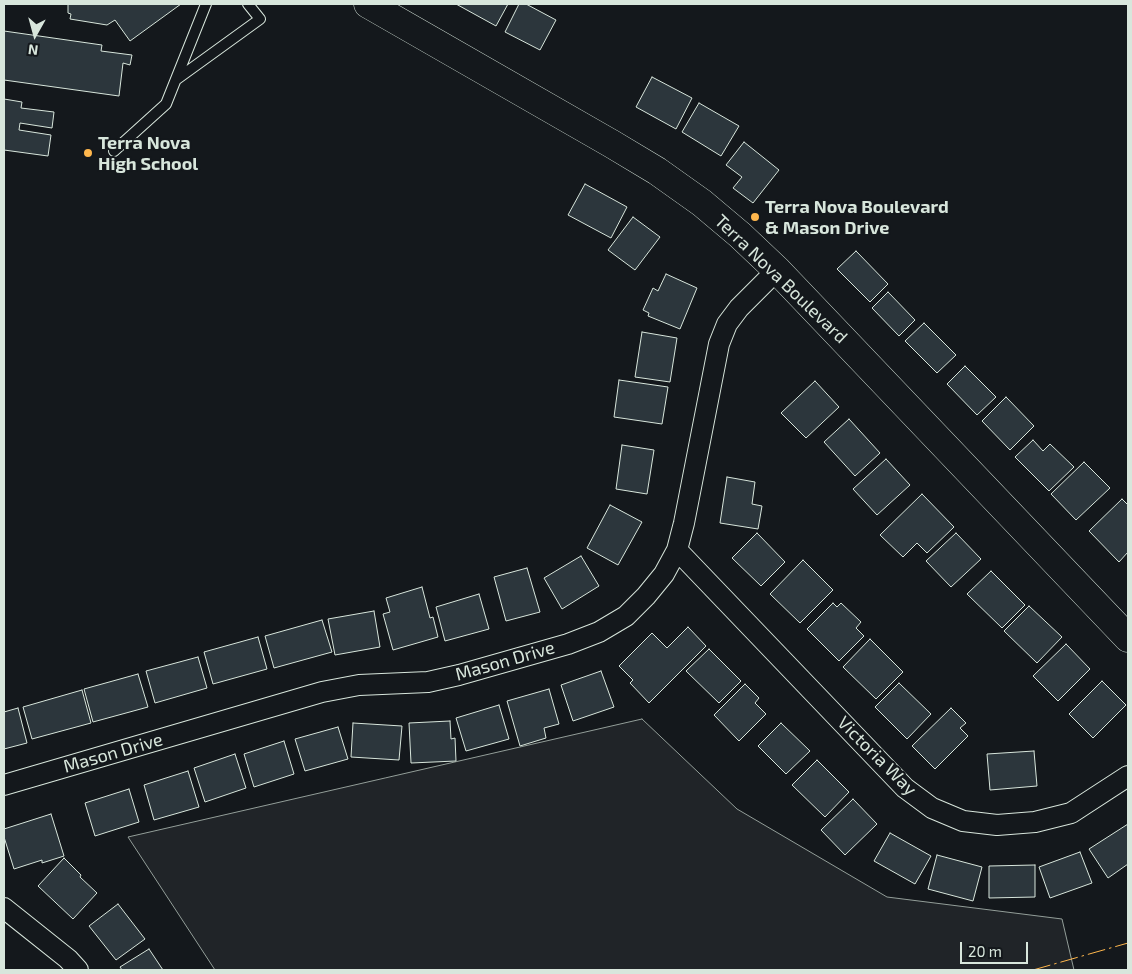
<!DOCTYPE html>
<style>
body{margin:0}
#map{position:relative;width:1132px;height:974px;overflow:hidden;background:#14181c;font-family:"Exo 2",sans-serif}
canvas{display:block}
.frame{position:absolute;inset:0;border:5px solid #d8e6dc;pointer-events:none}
.north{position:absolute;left:10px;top:10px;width:50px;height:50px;-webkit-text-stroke:4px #14181c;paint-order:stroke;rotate:187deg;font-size:14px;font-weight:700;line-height:20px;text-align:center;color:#d8e6dc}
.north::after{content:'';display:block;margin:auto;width:18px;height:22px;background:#d8e6dc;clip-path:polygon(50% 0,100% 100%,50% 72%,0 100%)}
.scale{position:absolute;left:960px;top:942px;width:68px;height:22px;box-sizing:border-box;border:2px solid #d8e6dc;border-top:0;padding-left:6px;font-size:15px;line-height:18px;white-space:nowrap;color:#d8e6dc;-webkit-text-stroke:4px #14181c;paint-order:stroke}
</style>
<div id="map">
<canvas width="1132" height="974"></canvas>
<div class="frame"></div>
<div class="north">N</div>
<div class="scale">20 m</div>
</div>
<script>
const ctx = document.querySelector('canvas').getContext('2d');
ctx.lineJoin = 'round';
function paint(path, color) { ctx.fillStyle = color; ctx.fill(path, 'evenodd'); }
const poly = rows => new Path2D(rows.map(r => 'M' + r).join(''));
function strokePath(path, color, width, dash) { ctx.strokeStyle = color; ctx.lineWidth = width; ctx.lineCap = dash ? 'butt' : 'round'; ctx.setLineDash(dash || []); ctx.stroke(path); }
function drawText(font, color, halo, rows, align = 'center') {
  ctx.font = font + ' "Exo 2",sans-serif'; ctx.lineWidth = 4; ctx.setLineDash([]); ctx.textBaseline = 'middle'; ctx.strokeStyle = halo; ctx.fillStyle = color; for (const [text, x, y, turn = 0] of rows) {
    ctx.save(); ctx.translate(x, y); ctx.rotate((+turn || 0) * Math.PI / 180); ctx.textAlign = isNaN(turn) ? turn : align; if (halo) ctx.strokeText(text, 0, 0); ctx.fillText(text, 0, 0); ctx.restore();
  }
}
const green = poly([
 [642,719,737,809,887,897,1062,919,1074,970,215,970,128,837,642,719]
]);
paint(green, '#202428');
strokePath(green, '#939e99', 1);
const building = poly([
 [68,4,181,4,130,41,115,20,107,25,70,19,71,14,68,13,68,4],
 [456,4,508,4,496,26,456,4],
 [519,4,526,4,556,20,540,50,505,32,519,4],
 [4,31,102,45,101,51,132,55,130,65,123,63,119,96,4,80,4,31],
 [652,77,692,98,676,129,636,107,652,77],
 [4,99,22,102,21,108,54,112,52,128,20,123,19,130,51,135,48,156,4,150,4,99],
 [699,103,739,126,721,156,682,132,699,103],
 [744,142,779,170,753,203,733,188,742,177,726,165,744,142],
 [585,184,627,207,611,238,568,215,585,184],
 [633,217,660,237,635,270,608,250,633,217],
 [856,251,888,284,870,302,837,269,856,251],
 [666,274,697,288,680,329,648,316,649,313,643,310,653,288,658,291,666,274],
 [888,292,915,320,899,336,872,308,888,292],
 [924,323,956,355,937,373,905,341,924,323],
 [642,332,677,338,670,382,635,377,642,332],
 [965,366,996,397,977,415,947,384,965,366],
 [619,380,668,387,662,424,614,417,619,380],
 [815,381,839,407,806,438,781,413,815,381],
 [1006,397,1034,426,1010,450,982,421,1006,397],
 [849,419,880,453,855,476,824,442,849,419],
 [1033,440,1043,451,1050,444,1074,467,1049,491,1015,457,1033,440],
 [622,445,654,450,647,494,616,489,622,445],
 [886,459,910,485,877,515,853,489,886,459],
 [1084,462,1110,488,1076,520,1051,494,1084,462],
 [727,477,755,482,752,504,762,506,758,529,720,523,727,477],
 [922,494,954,527,927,553,917,543,903,557,880,535,922,494],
 [1122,499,1128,505,1128,552,1119,562,1089,531,1122,499],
 [610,505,642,522,618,565,587,548,610,505],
 [757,533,785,562,761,586,732,558,757,533],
 [956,533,981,559,951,587,926,561,956,533],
 [581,556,599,586,562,609,544,578,581,556],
 [803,560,833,590,800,623,770,594,803,560],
 [527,568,540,612,506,621,494,577,527,568],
 [991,571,1025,605,1002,628,967,594,991,571],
 [422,587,430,618,433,617,438,637,393,650,383,614,390,612,386,598,422,587],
 [479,594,489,629,445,641,436,607,479,594],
 [833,603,837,607,841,603,861,622,856,628,864,636,839,661,807,629,833,603],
 [1029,606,1062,637,1037,663,1004,631,1029,606],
 [374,611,380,647,335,655,328,619,374,611],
 [322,620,332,652,274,668,265,636,322,620],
 [688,627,706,646,649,703,630,683,633,680,619,666,652,633,667,648,688,627],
 [258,637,267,669,213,684,204,652,258,637],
 [870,639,903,672,876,699,843,667,870,639],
 [1066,644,1090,669,1058,701,1033,676,1066,644],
 [709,649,741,681,719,703,686,671,709,649],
 [198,657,207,688,155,703,146,671,198,657],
 [601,671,614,707,573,721,561,685,601,671],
 [138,674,148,707,93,722,84,689,138,674],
 [1102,681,1126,705,1093,738,1069,714,1102,681],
 [899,683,931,714,907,739,875,707,899,683],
 [745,684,759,698,755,703,766,714,739,741,714,715,745,684],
 [549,689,559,724,544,728,546,738,520,746,507,701,549,689],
 [82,690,91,723,32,739,23,707,82,690],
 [499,705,509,739,466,751,456,718,499,705],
 [18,708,27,743,4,749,4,712,18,708],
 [951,708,966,723,960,728,968,736,935,769,912,746,951,708],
 [450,721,451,739,455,738,456,761,411,763,409,723,450,721],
 [353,723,402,726,399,760,351,757,353,723],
 [781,723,810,751,786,774,758,746,781,723],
 [338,727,348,759,305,771,295,739,338,727],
 [284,741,294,774,254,787,244,754,284,741],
 [1034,751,1037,786,990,790,987,754,1034,751],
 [235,754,246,788,205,802,194,768,235,754],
 [817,760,849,792,825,817,792,785,817,760],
 [188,771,199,807,154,820,144,785,188,771],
 [129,789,139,822,95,836,85,803,129,789],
 [853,799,877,824,845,855,821,830,853,799],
 [51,814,64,856,42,863,42,860,14,869,4,837,4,829,51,814],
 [1128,824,1128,864,1108,878,1089,849,1128,824],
 [890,833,931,856,915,884,874,861,890,833],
 [1080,852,1092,883,1050,898,1039,867,1080,852],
 [937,855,982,867,973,901,928,889,937,855],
 [64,858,81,875,80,877,97,893,73,919,38,886,64,858],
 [1035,865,1035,897,989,898,989,866,1035,865],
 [118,904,145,939,116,960,89,926,118,904],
 [149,949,163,970,122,970,120,967,149,949]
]);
paint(building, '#2c363c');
strokePath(building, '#d8e6dc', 1);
const lane = poly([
 [177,79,260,19,248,4],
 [114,151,166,104,206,4]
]);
const street = poly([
 [677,550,905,788,932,808,963,821,997,825,1035,822,1071,813,1128,776],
 [4,785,322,692,359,685,428,682,459,675,568,644,599,632,626,616,646,596,664,574,677,550,684,523,719,344,727,324,739,308,777,270],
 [4,908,68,959,78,970]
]);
const secondary = poly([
 [368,4,612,144,657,171,702,203,740,235,777,270,1128,638]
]);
strokePath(lane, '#d8e6dc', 12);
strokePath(street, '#d8e6dc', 22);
strokePath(secondary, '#d8e6dc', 29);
strokePath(lane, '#14181c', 10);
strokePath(street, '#14181c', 20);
strokePath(secondary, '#14181c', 28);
strokePath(poly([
 [1033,970,1128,943]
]), '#ffb74d', 1, [18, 4, 2.5, 4]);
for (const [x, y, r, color] of [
 [88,153,5,"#ffb74d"],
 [755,217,5,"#ffb74d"]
]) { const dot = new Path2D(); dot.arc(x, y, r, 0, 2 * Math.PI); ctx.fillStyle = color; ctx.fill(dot); strokePath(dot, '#14181c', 2); }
drawText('bold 18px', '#d8e6dc', '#14181c', [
 ["Terra Nova",98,143],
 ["High School",98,164],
 ["Terra Nova Boulevard",765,207],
 ["& Mason Drive",765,228]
], 'left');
drawText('18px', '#d8e6dc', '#14181c', [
 ["Terra Nova Boulevard",781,279,44],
 ["Mason Drive",505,661,-16],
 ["Mason Drive",113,753,-16],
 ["Victoria Way",877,756,45]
]);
</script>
